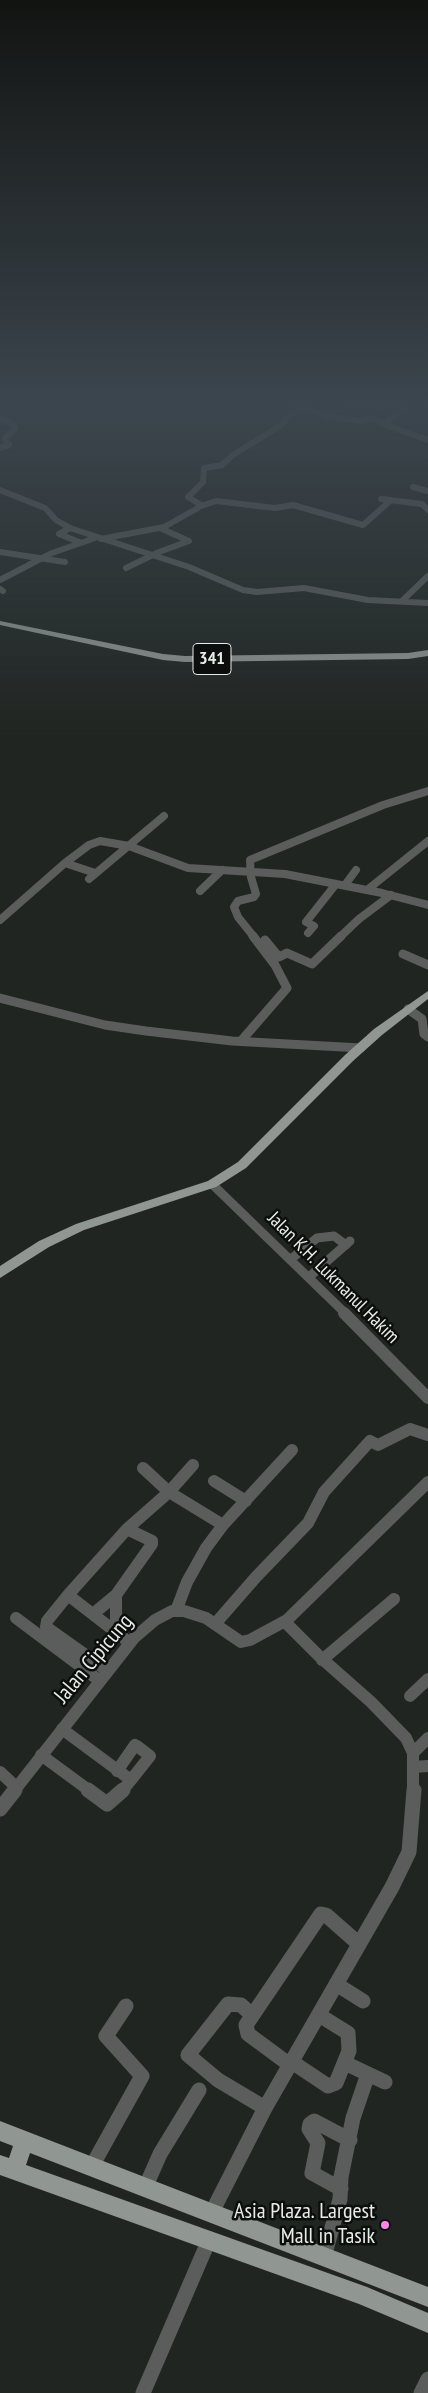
<!DOCTYPE html>
<style>
body{margin:0}
canvas{display:block;background:#202521}
</style>
<canvas width="428" height="2393"></canvas>
<script>
const ctx = document.querySelector('canvas').getContext('2d');
ctx.lineJoin = 'round';
const poly = rows => new Path2D(rows.map(r => 'M' + r).join(''));
function strokePath(path, color, width, dash) { ctx.strokeStyle = color; ctx.lineWidth = width; ctx.lineCap = dash ? 'butt' : 'round'; ctx.setLineDash(dash || []); ctx.stroke(path); }
function paint(path, color) { ctx.fillStyle = color; ctx.fill(path, 'evenodd'); }
function drawText(font, color, halo, rows, align = 'center') {
  ctx.font = font + ' "PT Sans Narrow",sans-serif'; ctx.lineWidth = 5; ctx.setLineDash([]); ctx.textBaseline = 'middle'; ctx.strokeStyle = halo; ctx.fillStyle = color; for (const [text, x, y, turn = 0] of rows) {
    ctx.save(); ctx.translate(x, y); ctx.rotate((+turn || 0) * Math.PI / 180); ctx.textAlign = isNaN(turn) ? turn : align; if (halo) ctx.strokeText(text, 0, 0); ctx.fillText(text, 0, 0); ctx.restore();
  }
}
strokePath(poly([
 [284,402,327,416,361,421,372,418,383,423],
 [336,402,380,407,394,404,404,406,406,408,383,424,428,440],
 [0,418,14,425,15,429,5,438,9,445,0,448],
 [413,487,428,491],
 [0,490,45,508,56,520,70,528,189,567,243,590,257,592,304,588,368,600,428,603],
 [381,499,422,504,428,510],
 [201,506,216,501,275,508,293,505,363,525,390,501],
 [70,528,59,534,79,542],
 [101,539,164,527,198,508,201,505,188,497,203,482,204,468,222,465,233,455,281,425,289,416,303,408],
 [0,552,65,562],
 [126,568,159,552,189,541,160,528],
 [0,580,52,553,95,538],
 [0,589,3,591],
 [402,601,428,576]
]), '#5a5d5b', 6);
strokePath(poly([
 [65,863,95,873],
 [89,879,164,816],
 [345,885,356,870],
 [367,890,428,841],
 [200,891,222,870],
 [0,920,65,863,89,845,100,841,129,846,188,868,285,874,382,893,428,905],
 [308,933,314,926,306,922,336,884],
 [254,937,238,917,234,907,238,901,254,897,256,894,251,877,250,860,383,805,428,791],
 [340,937,359,919,391,895]
]), '#5a5d5b', 8);
strokePath(poly([
 [265,940,279,957,287,953,312,964,341,936],
 [403,954,428,965],
 [0,998,105,1025,146,1031,232,1041,361,1048],
 [408,1009,422,1019,424,1034,428,1037],
 [241,1041,287,988,275,965,253,936],
 [212,1184,346,1314],
 [291,1259,317,1238,334,1236,346,1245],
 [309,1277,350,1241]
]), '#5a5d5b', 9);
strokePath(poly([
 [344,1313,428,1398],
 [143,1468,169,1492,193,1465],
 [214,1481,246,1501],
 [127,1529,169,1492,223,1525],
 [68,1595,47,1621,46,1627,108,1671],
 [176,1611,187,1582,206,1548,223,1525,292,1450],
 [93,1614,116,1595],
 [16,1618,100,1681],
 [285,1622,320,1657,371,1702,406,1738,413,1753,413,1791],
 [215,1624,256,1577,308,1523,324,1492,370,1441,378,1445,410,1429,428,1435],
 [116,1631,116,1595,152,1544,152,1541,127,1529,68,1595,130,1643],
 [322,1660,394,1599],
 [410,1696,428,1679],
 [62,1729,131,1780,122,1791],
 [413,1753,428,1738],
 [41,1755,90,1791],
 [413,1767,428,1766],
 [117,1771,135,1745,137,1746,150,1756,131,1780],
 [0,1772,16,1787],
 [14,1791,134,1638,155,1620,172,1611,184,1611,206,1618,241,1642,250,1640,287,1620,428,1482]
]), '#5a5d5b', 12);
strokePath(poly([
 [88,1790,107,1804,123,1790],
 [0,1809,15,1790],
 [336,1984,363,2001],
 [252,2015,241,2005,228,2004,188,2055,218,2080,265,2108],
 [292,2062,328,2086,336,2083,349,2051,348,2033,319,2015],
 [345,2063,368,2074],
 [290,2065,248,2034,246,2025,321,1914,326,1915,359,1944],
 [92,2166,142,2076,106,2036,126,2006],
 [145,2188,160,2154,199,2090],
 [341,2189,312,2173,318,2143,309,2129,310,2124,314,2121,350,2140],
 [211,2214,265,2108,392,1887,409,1852,414,1790],
 [324,2257,340,2199,341,2177,353,2118,368,2074,385,2082],
 [143,2393,209,2240],
 [421,2393,428,2379]
]), '#5a5d5b', 15);
paint(poly([
 [0,621,163,654,185,656,408,653,428,650,428,656,408,659,185,662,163,660,0,625,0,621],
 [428,991,428,999,382,1035,353,1061,246,1168,216,1187,84,1230,49,1247,0,1278,0,1266,39,1241,76,1224,208,1181,238,1162,345,1055,374,1029,428,991],
 [0,2121,428,2287,428,2307,30,2153,26,2165,367,2287,428,2313,428,2333,359,2304,0,2175,0,2155,9,2158,13,2146,0,2141,0,2121]
]), '#909692');
const sky = ctx.createLinearGradient(0, 0, 0, 737);
sky.addColorStop(0, '#121412');
sky.addColorStop(0.55, '#3c464e');
sky.addColorStop(1, '#3c464e00');
ctx.fillStyle = sky;
ctx.fillRect(0, 0, 428, 737);
for (const [x, y, r, color] of [
 [385,2225,5,"#fa87e7"]
]) { const dot = new Path2D(); dot.arc(x, y, r, 0, 2 * Math.PI); ctx.fillStyle = color; ctx.fill(dot); strokePath(dot, '#0b0e0c', 2); }
for (const [x, y, w] of [
 [212,659,38]
]) { const box = new Path2D(); box.roundRect(x - w / 2, y - 15.5, w, 31, 4); ctx.fillStyle = '#0b0e0c'; ctx.fill(box); strokePath(box, '#e8ece9', 1); }
drawText('bold 18px', '#e8ece9', null, [
 ["341",212,659]
]);
drawText('19px', '#e8ece9', '#0b0e0c', [
 ["Jalan K.H. Lukmanul Hakim",333,1278,45]
]);
drawText('22px', '#e8ece9', '#0b0e0c', [
 ["Jalan Cipicung",94,1659,-50]
]);
drawText('22px', '#e8ece9', '#0b0e0c', [
 ["Asia Plaza. Largest",375,2212],
 ["Mall in Tasik",375,2237]
], 'right');
</script>
